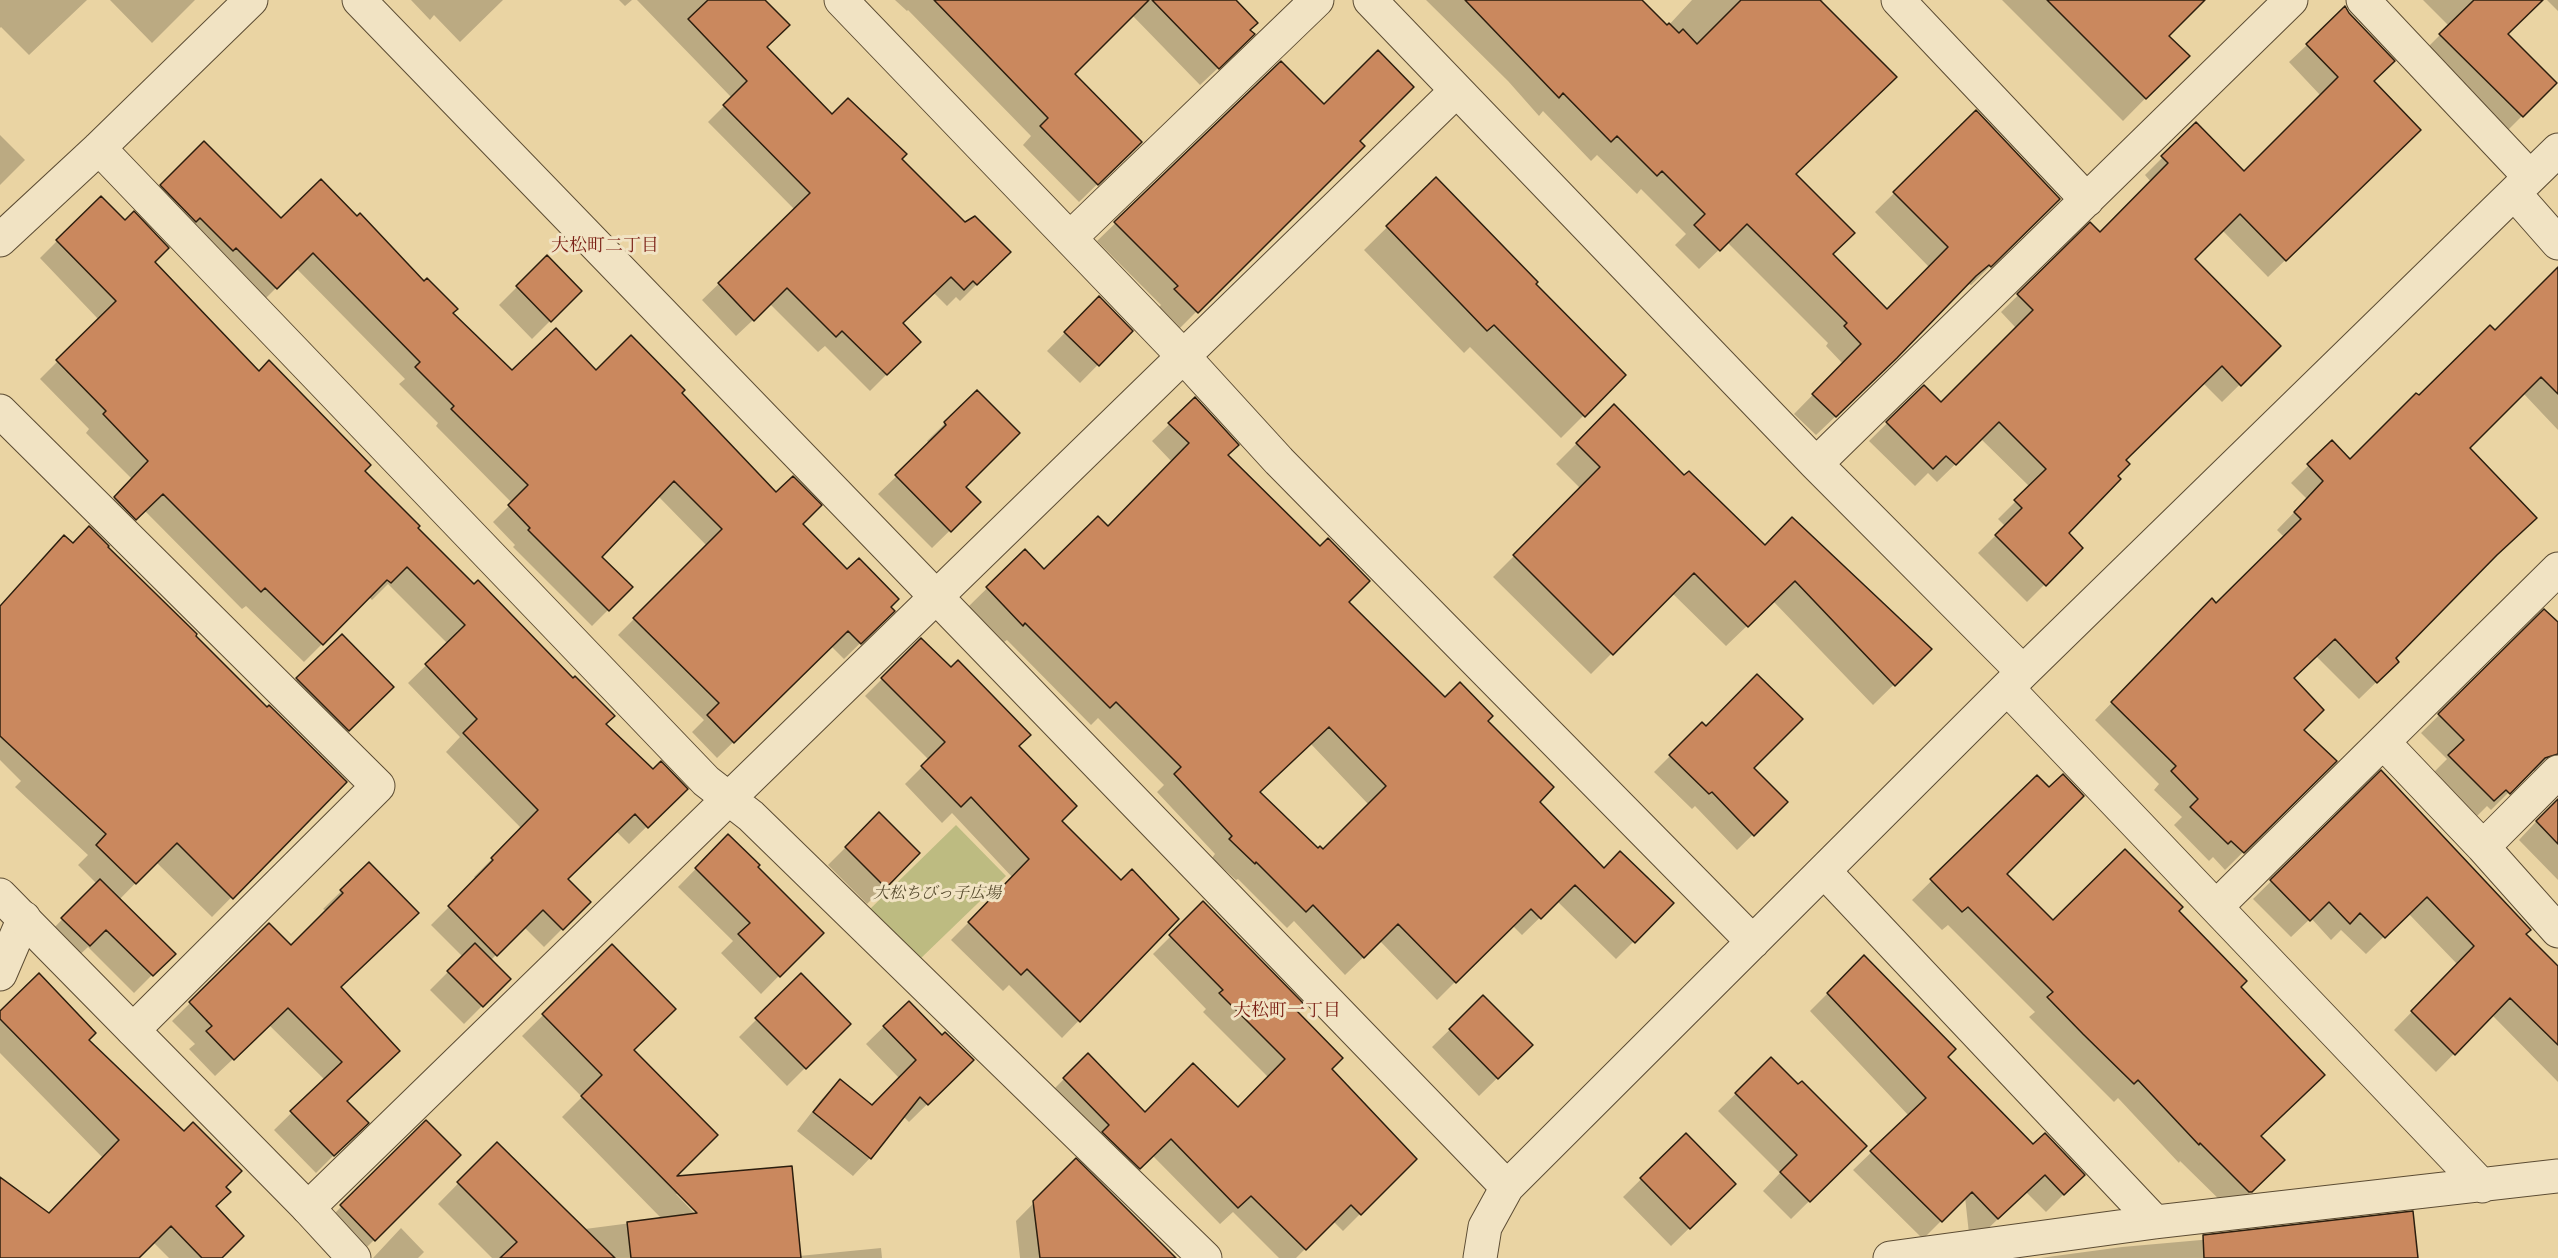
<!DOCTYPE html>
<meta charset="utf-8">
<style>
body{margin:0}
canvas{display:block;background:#ead4a3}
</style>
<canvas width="2558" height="1258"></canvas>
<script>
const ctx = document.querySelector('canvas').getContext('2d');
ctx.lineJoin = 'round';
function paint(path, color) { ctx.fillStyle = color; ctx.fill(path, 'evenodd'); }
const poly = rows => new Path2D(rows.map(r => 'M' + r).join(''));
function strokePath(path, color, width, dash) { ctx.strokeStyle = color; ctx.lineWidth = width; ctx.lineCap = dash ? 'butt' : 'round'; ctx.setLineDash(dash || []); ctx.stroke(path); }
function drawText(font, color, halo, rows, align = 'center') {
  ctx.font = font + ' "Libre Caslon Text","Noto Serif JP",serif'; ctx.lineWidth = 6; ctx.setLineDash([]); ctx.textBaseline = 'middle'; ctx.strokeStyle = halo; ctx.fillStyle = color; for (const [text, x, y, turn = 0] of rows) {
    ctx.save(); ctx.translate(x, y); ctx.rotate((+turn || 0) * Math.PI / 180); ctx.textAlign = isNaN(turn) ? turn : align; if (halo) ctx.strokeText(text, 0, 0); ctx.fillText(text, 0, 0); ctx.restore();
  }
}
paint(poly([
 [956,825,1006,876,918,961,868,911]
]), '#bdbb81');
paint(poly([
 [0,0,87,0,29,55,1,27,0,28],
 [110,0,195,0,152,43],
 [411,0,503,0,460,42,434,15,430,20],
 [619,0,632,0,625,6],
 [637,0,763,0,765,48,832,116,900,159,965,224,1009,252,960,301,956,297,947,306,934,293,901,324,919,342,870,391,825,346,818,352,770,304,736,336,702,300,795,210,708,122,732,98],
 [895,0,1105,0,1073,74,1122,160,1079,202,1023,145,1031,136,908,10,907,11],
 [1145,0,1233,0,1248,30,1235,52,1200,85,1131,14],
 [1426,0,1640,0,1667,27,1692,0,1823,0,1820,3,1794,174,1831,254,1887,311,1930,268,1875,212,1976,112,2058,199,1971,285,1969,284,1959,292,1876,378,1816,435,1794,414,1843,364,1826,346,1828,343,1727,242,1699,269,1675,245,1686,234,1641,189,1637,194,1597,155,1591,161,1543,111,1539,116,1508,81],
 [2002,0,2203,0,2167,36,2187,56,2123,121],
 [2423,0,2542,0,2506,35,2555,83,2505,133,2423,52,2449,26],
 [2547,0,2558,0,2558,11],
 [2307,45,2372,82,2401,147,2268,277,2222,230,2193,259,2279,346,2222,402,2203,383,2124,460,2066,533,2081,548,2027,602,1978,553,2005,526,1998,519,2030,487,1981,439,1937,482,1928,473,1915,486,1869,441,1924,387,1941,404,2016,328,2001,312,2090,225,2100,234,2151,182,2145,175,2196,124,2244,173,2321,96,2289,62],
 [1281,63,1362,146,1179,329,1158,308,1161,305,1097,241],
 [0,135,25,160,0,185],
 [204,143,281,220,451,313,512,372,596,372,680,393,847,571,893,611,844,659,831,646,717,758,692,732,704,720,618,635,707,546,658,496,600,557,631,587,592,626,513,547,515,545,493,522,512,503,436,426,438,423,399,384,405,379,296,268,260,304,145,202],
 [1436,179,1534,284,1624,375,1561,438,1470,347,1464,353,1364,250],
 [57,241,153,262,259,373,363,471,604,724,653,771,685,789,629,844,616,831,566,879,589,902,544,947,524,927,490,961,509,979,464,1024,430,990,463,957,431,925,477,879,474,877,522,829,446,752,460,737,408,683,448,644,388,584,372,600,369,597,304,662,246,606,242,609,144,510,117,536,97,516,132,479,86,433,89,429,40,379,99,320,40,258],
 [547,257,580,291,532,339,499,305],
 [2558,269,2558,430,2523,393,2468,448,2481,569,2394,658,2397,662,2359,699,2316,656,2292,679,2302,730,2335,761,2225,870,2213,857,2209,861,2174,825,2182,817,2154,790,2159,784,2095,720,2194,618,2216,605,2285,538,2277,530,2307,499,2291,483,2332,442,2350,461,2495,332],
 [1099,298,1131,331,1080,383,1047,351],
 [977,392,964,487,979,502,932,548,878,494,930,444,927,441],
 [1195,399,1226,455,1347,602,1445,699,1486,722,1537,802,1604,870,1672,903,1616,959,1557,901,1522,935,1512,925,1437,1000,1380,941,1345,975,1294,921,1287,928,1238,879,1236,880,1212,858,1215,854,1157,792,1164,785,1098,718,1091,725,1007,640,1004,642,969,606,1025,551,1044,571,1107,528,1172,462,1152,441],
 [1310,743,1369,805,1323,851,1317,850,1259,793],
 [1614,406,1684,478,1765,547,1930,649,1873,705,1773,601,1726,646,1672,593,1591,674,1493,577,1581,489,1556,464],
 [72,544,105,547,267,709,345,782,212,917,156,862,119,900,173,954,134,993,88,947,71,963,45,937,97,884,78,865,88,855,15,787,21,781,0,760,0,606],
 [2544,611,2558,624,2558,785,2545,771,2533,771,2525,776,2491,810,2487,806,2475,818,2432,774,2447,759,2421,733],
 [342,636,392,687,330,748,279,697],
 [921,640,1017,746,1060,821,1121,882,1177,919,1062,1038,1009,985,1003,991,951,940,1013,878,952,813,942,823,905,784,929,760,865,696],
 [1702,724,1786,802,1737,850,1695,806,1692,809,1654,772],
 [2381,773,2524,934,2558,968,2558,1082,2492,1015,2436,1072,2394,1030,2458,965,2408,913,2366,954,2341,930,2331,940,2311,918,2291,937,2253,899],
 [2037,777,2005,874,2053,922,2176,911,2239,987,2259,1136,2283,1160,2231,1211,2180,1161,2179,1163,2118,1098,2114,1102,2029,1017,2035,1012,1948,925,1942,930,1912,900],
 [2558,798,2558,880,2519,840],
 [879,814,918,853,867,904,828,865],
 [728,836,756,867,821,933,761,994,721,953,733,941,678,887],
 [369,864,339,988,345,1101,366,1123,316,1173,274,1130,325,1080,269,1025,215,1076,189,1049,195,1044,172,1021,269,925,291,947,326,911,323,909],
 [1203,904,1294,1010,1330,1069,1415,1159,1343,1231,1333,1221,1296,1258,1279,1258,1233,1212,1220,1224,1152,1155,1122,1185,1047,1096,1088,1055,1145,1114,1237,1109,1269,1078,1203,1012,1206,1009,1153,954],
 [612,947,632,1051,673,1178,799,1256,881,1248,882,1258,492,1258,438,1204,497,1144,585,1229,662,1219,562,1117,582,1097,522,1036],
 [676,1194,680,1194,704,1217,701,1220],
 [1864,957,1946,1057,2033,1146,2083,1175,2046,1212,2026,1192,1973,1243,1970,1243,1965,1197,1923,1239,1853,1170,1909,1116,1810,1011],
 [801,975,849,1024,787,1086,739,1037],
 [1483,997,1531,1045,1479,1096,1432,1047],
 [908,1003,941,1037,972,1060,909,1122,903,1116,870,1158,853,1176,797,1131,822,1099,840,1081,872,1107,900,1079,866,1044],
 [0,1013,87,1040,224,1187,214,1206,220,1258,169,1258,153,1242,137,1258,0,1258,0,1179,49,1215,103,1158,0,1053],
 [1771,1059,1865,1146,1791,1219,1763,1191,1780,1173,1718,1111],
 [426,1122,459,1155,359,1255,326,1222],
 [1686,1135,1734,1184,1671,1246,1623,1197],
 [1076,1160,1174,1258,1020,1258,1016,1221],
 [401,1228,424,1252,418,1258,373,1258],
 [2246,1236,2417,1258,2040,1258,2122,1247]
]), '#0003');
const building = poly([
 [708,0,765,0,790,25,767,47,832,114,848,98,907,154,902,159,965,222,975,216,1011,252,977,285,973,281,964,290,951,277,903,323,921,342,887,375,842,331,836,337,787,288,754,321,718,283,810,193,723,105,747,81,688,19,708,0],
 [934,0,1149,0,1075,74,1142,142,1098,185,1040,126,1048,118,934,0],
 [1152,0,1236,0,1258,23,1250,30,1255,34,1219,69,1152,0],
 [1465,0,1642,0,1667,25,1669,23,1679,33,1683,29,1697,44,1741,0,1820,0,1897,77,1796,174,1855,233,1833,254,1887,309,1948,247,1893,192,1976,110,2060,199,1991,267,1989,265,1976,276,1897,358,1836,417,1812,394,1861,344,1844,326,1847,323,1747,224,1720,251,1694,225,1705,214,1662,171,1657,176,1617,136,1611,142,1563,93,1559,98,1465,0],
 [2047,0,2205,0,2169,36,2190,56,2146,99,2047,0],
 [2474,0,2543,0,2508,34,2557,83,2523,117,2439,34,2474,0],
 [2345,6,2349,13,2395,61,2374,81,2421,130,2286,261,2240,214,2195,259,2281,346,2241,386,2222,366,2126,460,2130,464,2118,476,2121,479,2069,533,2083,548,2046,586,1995,535,2022,508,2014,500,2046,469,1999,422,1956,465,1946,456,1933,469,1886,422,1924,385,1941,402,2033,310,2017,294,2090,222,2100,232,2168,163,2161,156,2196,122,2244,171,2338,77,2306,44,2345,6],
 [1378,50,1414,87,1360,141,1365,146,1198,313,1174,289,1178,286,1114,222,1281,61,1324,104,1378,50],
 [204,141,281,218,321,179,357,216,360,213,424,281,427,278,458,309,453,313,512,370,556,328,596,370,631,335,685,390,682,393,776,492,793,476,822,505,803,524,847,569,859,558,899,599,891,607,895,611,861,644,848,631,734,743,707,715,719,703,633,618,722,529,674,481,602,557,633,587,609,611,528,530,530,528,508,505,528,485,451,409,454,406,415,367,420,362,313,253,277,289,236,248,233,251,200,218,196,222,160,185,204,141],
 [1436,177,1538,282,1536,284,1626,375,1585,417,1494,325,1487,331,1386,226,1436,177],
 [101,196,125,220,134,211,169,248,155,262,259,371,269,360,371,465,365,471,420,526,418,528,474,584,478,580,573,678,575,676,615,716,606,724,653,769,661,761,688,789,648,828,635,814,568,879,591,902,563,930,543,910,497,956,448,906,493,860,491,858,538,810,463,733,477,719,425,664,465,625,407,567,391,583,387,580,323,645,265,588,261,592,163,494,136,520,114,497,148,461,103,414,106,411,56,360,116,301,56,240,101,196],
 [547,255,582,291,551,322,516,286,547,255],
 [2558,267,2558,394,2541,377,2470,448,2537,518,2497,555,2396,658,2399,662,2377,683,2335,639,2294,678,2324,710,2304,730,2337,761,2244,853,2231,841,2228,844,2190,807,2198,799,2171,771,2176,766,2111,702,2212,598,2216,603,2301,519,2294,512,2323,481,2307,464,2332,440,2350,459,2416,393,2419,395,2490,325,2495,330,2558,267],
 [1099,296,1133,331,1099,366,1064,332,1099,296],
 [977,390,1020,433,966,487,981,502,951,532,895,475,946,425,944,422,977,390],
 [1195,397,1239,445,1228,455,1320,546,1328,538,1370,581,1349,602,1445,697,1460,682,1493,716,1488,721,1554,787,1540,802,1604,868,1620,851,1674,903,1635,943,1575,885,1541,919,1531,909,1456,983,1398,924,1364,958,1313,905,1306,912,1256,862,1255,864,1229,839,1232,836,1174,774,1181,767,1116,702,1110,708,1025,623,1023,626,986,587,1025,549,1044,569,1098,516,1108,526,1189,443,1168,423,1195,397],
 [1329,727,1386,786,1323,849,1320,846,1318,848,1260,792,1329,727],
 [1614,404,1684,475,1689,471,1765,545,1792,517,1932,649,1895,686,1795,581,1748,627,1694,573,1613,655,1513,555,1600,467,1576,443,1614,404],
 [89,526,109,546,108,547,197,634,196,636,267,707,269,705,347,782,233,899,177,843,136,884,96,845,106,834,0,736,0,606,64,535,73,543,89,526],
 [2544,609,2558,622,2558,754,2545,758,2510,794,2506,790,2494,801,2448,755,2464,740,2438,714,2544,609],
 [342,634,394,687,349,731,296,678,342,634],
 [921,638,951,667,958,660,1031,735,1019,746,1077,806,1062,821,1121,880,1132,869,1179,919,1080,1022,1027,969,1021,975,968,922,1029,859,971,797,961,807,921,766,945,742,881,678,921,638],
 [1757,674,1803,719,1754,768,1788,802,1754,836,1712,792,1709,794,1669,755,1702,722,1706,726,1757,674],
 [2381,770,2531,930,2526,934,2558,966,2558,1045,2510,998,2455,1055,2411,1011,2474,946,2427,897,2385,938,2360,913,2350,924,2329,902,2310,921,2270,880,2381,770],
 [2063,774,2084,796,2007,874,2053,920,2125,849,2183,907,2179,911,2247,981,2241,987,2325,1075,2261,1136,2285,1160,2252,1192,2249,1192,2200,1143,2199,1145,2138,1080,2134,1084,2083,1034,2047,997,2053,992,1968,907,1962,912,1930,879,2037,775,2049,787,2063,774],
 [2558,799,2558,844,2536,821,2558,799],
 [879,812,920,853,886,888,845,847,879,812],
 [728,834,760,865,758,867,824,933,780,977,738,934,750,923,695,868,728,834],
 [369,862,419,913,341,987,400,1051,347,1101,369,1123,334,1156,290,1111,342,1062,288,1008,234,1060,206,1031,212,1026,189,1002,269,923,291,945,343,893,340,890,369,862],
 [100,879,176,954,153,976,106,930,90,946,61,918,100,879],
 [1203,901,1303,1003,1296,1010,1343,1058,1332,1069,1417,1159,1361,1215,1351,1205,1306,1250,1251,1196,1238,1208,1171,1139,1140,1169,1102,1132,1109,1125,1063,1078,1088,1053,1145,1112,1193,1063,1238,1107,1285,1059,1219,993,1223,990,1169,935,1203,901],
 [475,943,511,979,483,1007,447,971,475,943],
 [612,944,676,1009,634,1050,718,1135,677,1176,792,1166,801,1258,631,1258,627,1222,697,1213,581,1096,602,1075,542,1014,612,944],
 [1864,955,1956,1049,1948,1057,2033,1144,2045,1133,2085,1175,2064,1195,2045,1175,1998,1219,1972,1192,1942,1222,1870,1151,1926,1098,1827,993,1864,955],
 [39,973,96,1033,89,1040,184,1131,193,1122,242,1171,226,1187,231,1192,216,1206,244,1236,222,1258,202,1258,171,1226,139,1258,0,1258,0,1177,49,1213,119,1140,0,1019,0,1011,39,973],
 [801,973,851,1024,806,1069,755,1018,801,973],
 [1483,995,1533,1045,1498,1079,1449,1029,1483,995],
 [909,1001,942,1035,945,1032,974,1060,928,1105,920,1097,871,1159,813,1112,840,1079,872,1105,916,1060,883,1026,909,1001],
 [1771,1057,1798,1084,1802,1081,1867,1146,1810,1202,1780,1172,1797,1155,1735,1093,1771,1057],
 [426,1120,461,1155,375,1241,340,1205,426,1120],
 [1686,1133,1736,1184,1690,1229,1640,1178,1686,1133],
 [497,1142,566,1210,615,1258,500,1258,517,1242,457,1182,497,1142],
 [1076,1158,1176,1258,1040,1258,1033,1201,1076,1158],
 [2413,1211,2418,1258,2204,1258,2203,1235,2413,1211]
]);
paint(building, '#ca885e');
strokePath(building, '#2c1e0e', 1.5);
const minor = poly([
 [359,0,1507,1187],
 [841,0,1184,357,1279,461,1753,942],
 [1370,0,1816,464,2023,672],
 [1898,0,2087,200],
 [2363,0,2530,177],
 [99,148,706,781,751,816,1205,1258],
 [2514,193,2558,243],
 [1070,238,1317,0],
 [0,240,99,148,251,0],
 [0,411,378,786,133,1030],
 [1816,464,2291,0],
 [2008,689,2482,1186],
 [2383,742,2483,847,2558,931],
 [2483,847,2558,772],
 [1824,871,2155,1222],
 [2216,907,2558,569],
 [0,974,24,918],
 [308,1208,1456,91],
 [1480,1258,1485,1227,1507,1187,2023,672,2558,150],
 [1890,1258,2155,1222,2558,1176]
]);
const tertiary = poly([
 [0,895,308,1208,354,1258]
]);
strokePath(minor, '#5c4c33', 35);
strokePath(tertiary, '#5c4c33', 35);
strokePath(minor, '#f1e3c3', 33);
strokePath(tertiary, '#f1e3c3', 33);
drawText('italic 16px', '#584d30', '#f1e3c3', [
 ["大松ちびっ子広場",937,893]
]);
drawText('18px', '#7a1f14', '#f1e3c3', [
 ["大松町二丁目",605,246],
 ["大松町一丁目",1287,1011]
]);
</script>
